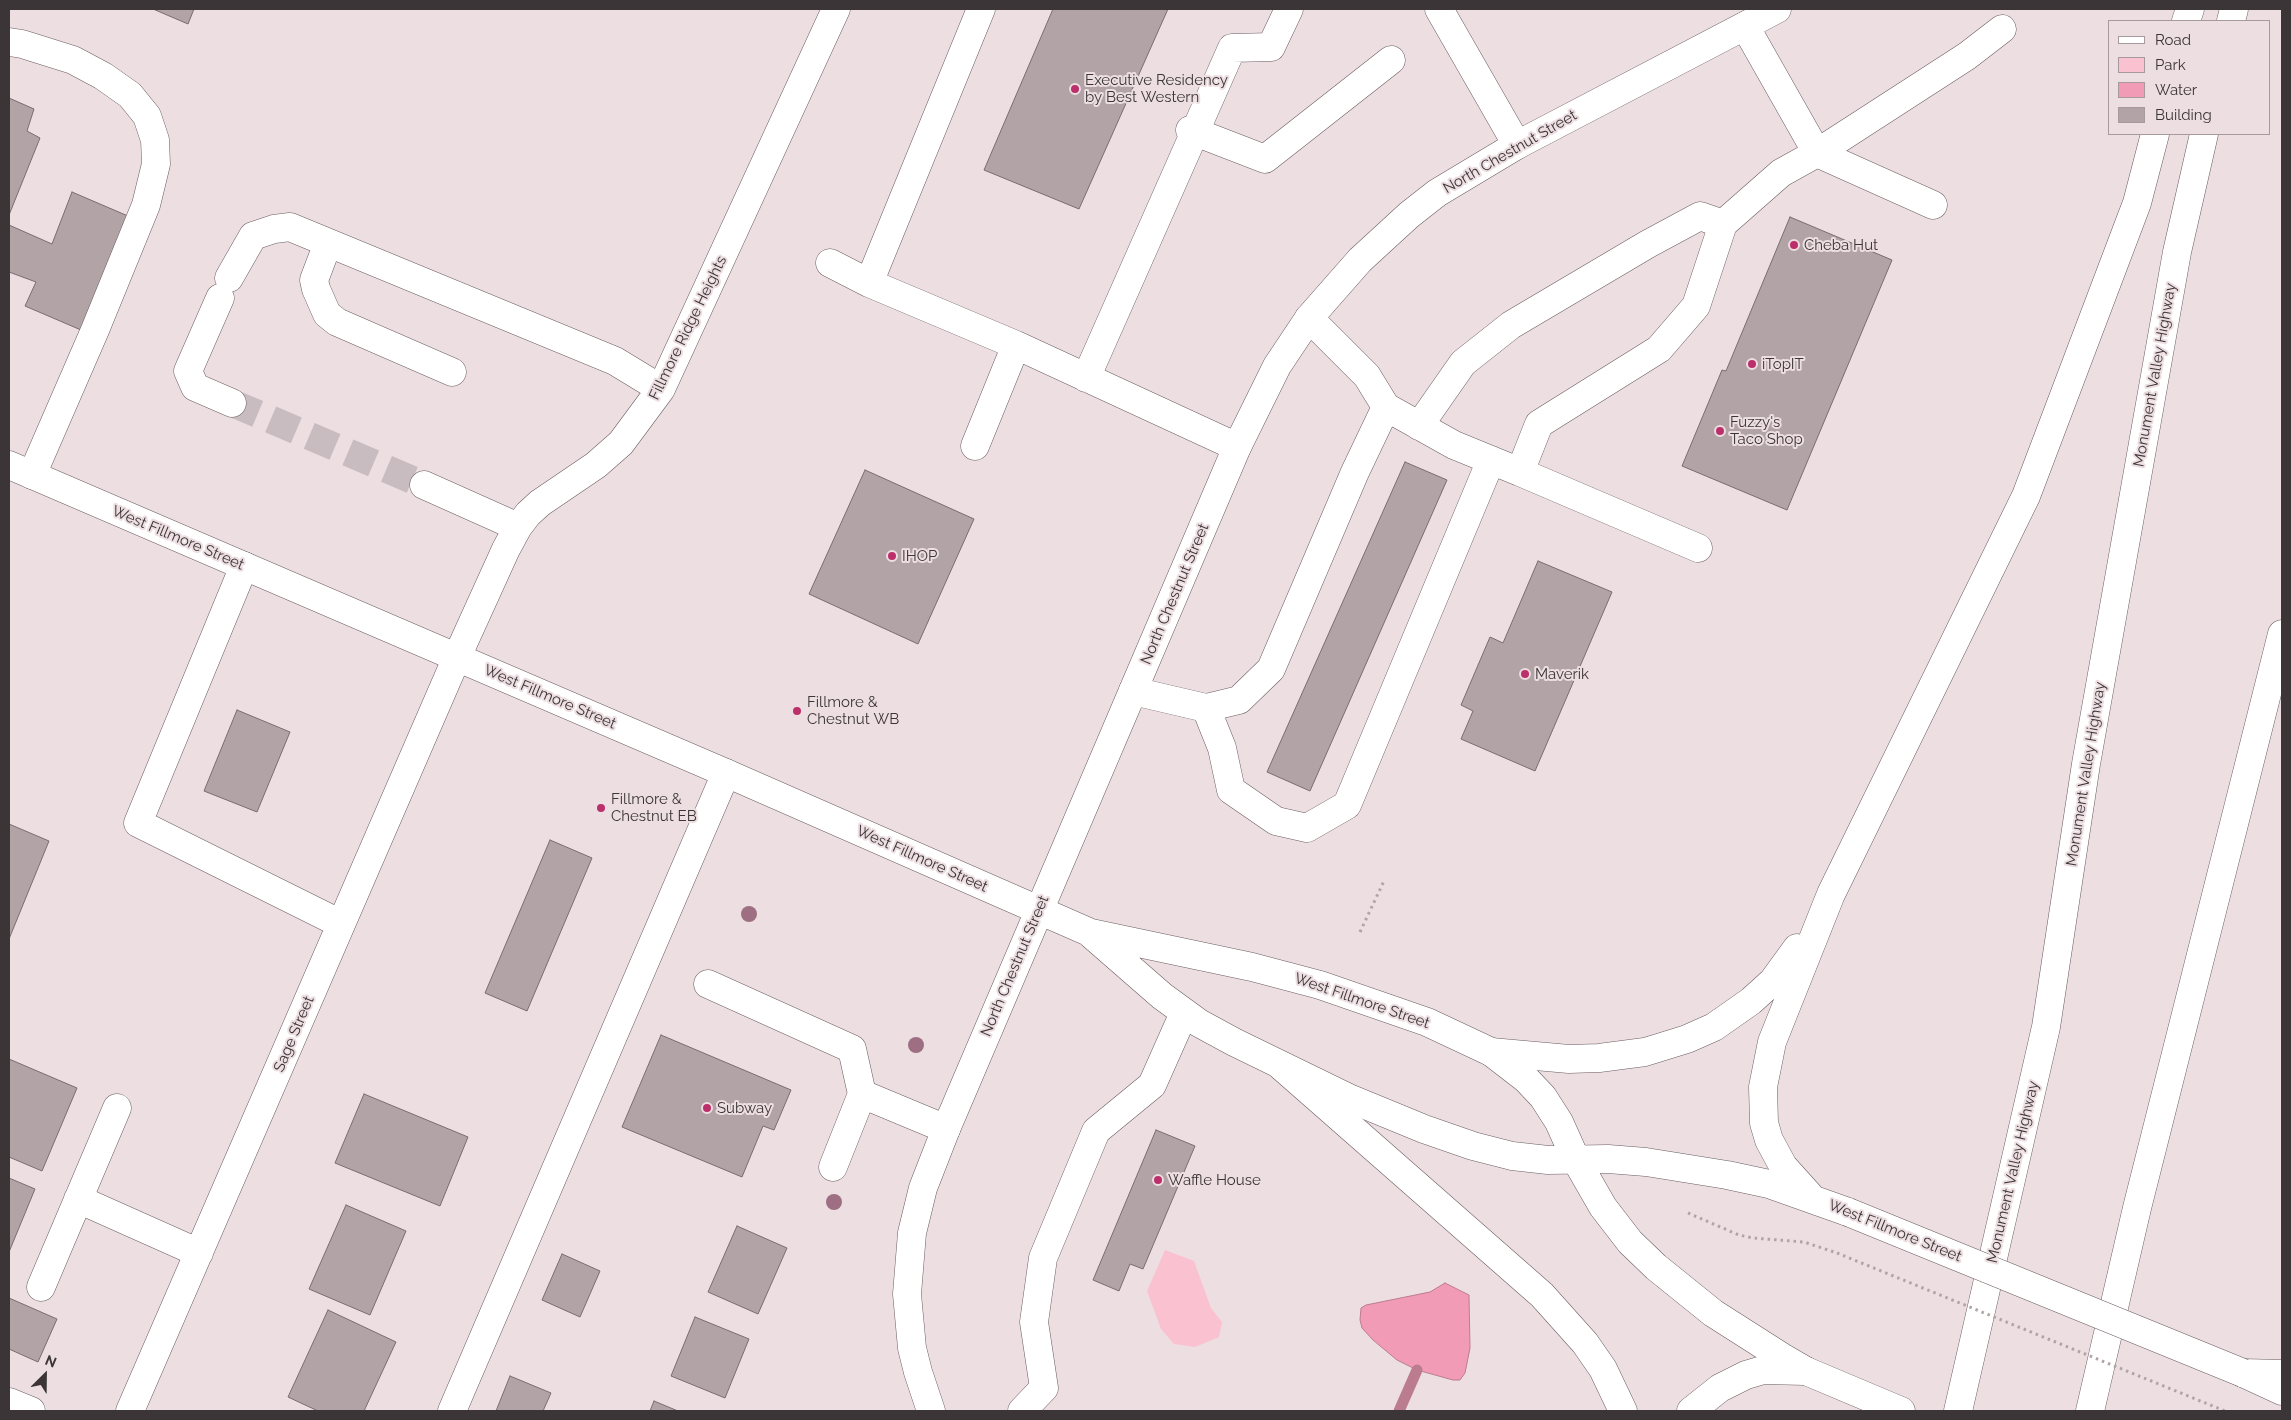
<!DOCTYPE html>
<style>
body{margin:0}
#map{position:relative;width:2291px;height:1420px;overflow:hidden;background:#eddee2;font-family:Raleway,sans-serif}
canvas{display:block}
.frame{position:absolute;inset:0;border:10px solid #3b3537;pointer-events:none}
.legend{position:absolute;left:2108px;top:20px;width:162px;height:115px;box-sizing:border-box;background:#eddee2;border:1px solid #a69a9e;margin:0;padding:6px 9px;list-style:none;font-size:15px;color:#3b3537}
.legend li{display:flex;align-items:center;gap:10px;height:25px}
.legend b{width:25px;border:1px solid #a69a9e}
.north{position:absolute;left:20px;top:1350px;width:50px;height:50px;-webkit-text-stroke:4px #eddee2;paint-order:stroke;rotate:23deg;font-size:14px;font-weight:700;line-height:20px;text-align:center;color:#3b3537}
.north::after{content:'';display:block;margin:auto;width:18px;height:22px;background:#3b3537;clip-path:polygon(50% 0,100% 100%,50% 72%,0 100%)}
</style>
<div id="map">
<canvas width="2291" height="1420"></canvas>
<div class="frame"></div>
<ul class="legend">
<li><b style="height:6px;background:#fff"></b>Road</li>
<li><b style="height:14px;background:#fac1d1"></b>Park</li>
<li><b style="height:14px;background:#f29bb6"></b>Water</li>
<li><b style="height:14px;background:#b1a3a6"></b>Building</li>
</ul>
<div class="north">N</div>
</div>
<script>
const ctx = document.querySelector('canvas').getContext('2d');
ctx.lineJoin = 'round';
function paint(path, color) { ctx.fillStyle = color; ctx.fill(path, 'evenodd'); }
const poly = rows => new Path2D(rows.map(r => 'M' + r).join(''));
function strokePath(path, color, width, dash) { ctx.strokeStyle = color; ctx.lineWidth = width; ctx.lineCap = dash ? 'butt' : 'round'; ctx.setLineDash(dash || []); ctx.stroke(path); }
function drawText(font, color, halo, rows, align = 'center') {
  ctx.font = font + ' Raleway,sans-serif'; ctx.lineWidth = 4; ctx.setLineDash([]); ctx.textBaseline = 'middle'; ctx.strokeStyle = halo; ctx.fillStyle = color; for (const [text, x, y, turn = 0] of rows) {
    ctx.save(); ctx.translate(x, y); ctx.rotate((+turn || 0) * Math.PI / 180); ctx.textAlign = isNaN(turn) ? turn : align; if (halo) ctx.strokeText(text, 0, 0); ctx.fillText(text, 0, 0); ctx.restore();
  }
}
paint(poly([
 [1165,1250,1194,1261,1211,1308,1222,1322,1219,1337,1195,1347,1174,1344,1161,1329,1147,1291]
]), '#fac1d1');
const water = poly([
 [1445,1283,1469,1295,1470,1348,1465,1373,1460,1380,1453,1380,1417,1370,1397,1360,1373,1340,1362,1328,1360,1320,1361,1308,1366,1305,1430,1292,1445,1283]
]);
paint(water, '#f29bb6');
strokePath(water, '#bb7c90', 1);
strokePath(poly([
 [1399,1411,1417,1370]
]), '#bb7c90', 11);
const building = poly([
 [153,9,194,9,188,24,153,9],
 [1053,9,1168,9,1079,209,984,170,1053,9],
 [9,98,34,109,27,131,40,138,9,215,9,98],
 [72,192,128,216,81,330,25,306,36,282,9,272,9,225,52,244,72,192],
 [1790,217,1892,260,1787,510,1682,466,1722,370,1726,371,1790,217],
 [1405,462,1447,480,1310,791,1267,772,1405,462],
 [865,470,974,519,918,644,809,594,865,470],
 [1538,561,1612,592,1535,771,1461,739,1473,711,1461,705,1490,637,1503,643,1538,561],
 [237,710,290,732,257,812,204,791,237,710],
 [9,824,49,841,9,939,9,824],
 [550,840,592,858,527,1011,485,993,550,840],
 [661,1035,791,1090,774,1130,763,1126,742,1177,622,1127,661,1035],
 [9,1059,77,1088,42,1171,9,1157,9,1059],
 [364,1094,468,1137,440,1206,335,1163,364,1094],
 [1156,1130,1195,1146,1143,1269,1130,1264,1119,1291,1093,1280,1156,1130],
 [9,1178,35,1189,9,1252,9,1178],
 [346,1205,406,1231,370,1315,309,1289,346,1205],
 [737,1226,787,1248,758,1314,708,1292,737,1226],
 [562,1254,600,1271,580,1317,542,1300,562,1254],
 [9,1298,57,1319,38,1362,9,1349,9,1298],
 [328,1310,396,1342,364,1411,318,1411,288,1397,328,1310],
 [695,1317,749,1339,725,1398,671,1376,695,1317],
 [510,1376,551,1393,543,1411,496,1411,510,1376],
 [654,1401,678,1411,650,1411,654,1401]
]);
paint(building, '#b1a3a6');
strokePath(building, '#796c70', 1);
strokePath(poly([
 [232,403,424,485]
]), '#c9bcc0', 28, [28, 14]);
const minor = poly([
 [1439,9,1517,145],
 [9,42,22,44,73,60,103,76,130,95,147,116,155,140,156,164,146,205,95,330,32,475],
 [1190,130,1265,159,1391,60],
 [1817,153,1967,56,2002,29],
 [1817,153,1933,205],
 [328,243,314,280,316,289,327,314,337,322,452,372],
 [830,263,869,283,1016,345,1237,447],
 [229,278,253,236,274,229,290,227,615,361,661,389],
 [869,283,981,9],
 [220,298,188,371,195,387,232,403],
 [1086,378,1232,48,1271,47,1289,9],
 [1386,407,1454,445,1520,472,1539,424,1659,349,1696,306,1723,224,1781,173,1817,153,1745,26],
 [1419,426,1463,363,1511,325,1648,244,1700,216,1723,224],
 [975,446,1016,345],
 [1520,472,1698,548],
 [424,485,518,527],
 [244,566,138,823,341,924],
 [1133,691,1206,708,1239,700,1271,669,1355,472,1386,407,1367,376,1309,318],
 [1206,708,1222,748,1231,790,1276,821,1307,828,1347,805,1491,460],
 [708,984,852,1049,862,1094,946,1129],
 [833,1167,862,1094],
 [78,1199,199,1253],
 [41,1287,117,1108],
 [9,1402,31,1411],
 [130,1411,457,657,506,549,518,527,528,514,540,503,596,465,621,443,661,389,836,9],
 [452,1411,726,773],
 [1022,1411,1044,1388,1034,1322,1043,1258,1096,1131,1152,1085,1184,1013]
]);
const major = poly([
 [9,465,726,773,1091,933,1252,967,1320,985,1427,1022,1491,1052,1526,1079,1543,1097,1559,1122,1576,1160,1603,1207,1630,1242,1656,1267,1713,1313,1782,1357,1806,1371,1901,1411],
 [1092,935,1162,996,1199,1023,1234,1042,1351,1099,1424,1129,1473,1146,1512,1156,1548,1160,1608,1159,1646,1162,1727,1175,1769,1184,1848,1212],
 [2243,1373,2282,1391],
 [931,1411,918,1372,912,1348,907,1294,912,1233,923,1188,946,1129,1237,447,1277,366,1309,318,1360,260,1409,215,1437,193,1517,145,1777,9]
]);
const highway = poly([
 [2186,21,2190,9],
 [2231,21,2234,9],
 [1491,1052,1569,1059,1599,1058,1645,1052,1687,1039,1714,1027,1751,1001,1773,981,1797,948],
 [1281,1066,1542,1295,1585,1343,1603,1369,1623,1411],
 [1810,1196,1783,1166,1769,1140,1764,1123,1763,1087,1772,1042,1831,894,2026,496,2137,203,2155,134],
 [2243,1373,2282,1374],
 [1691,1411,1720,1388,1746,1375,1763,1370,1806,1371],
 [1958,1411,2046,1027,2086,764,2177,252,2204,134],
 [2090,1411,2137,1208,2282,634]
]);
strokePath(minor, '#6a5d60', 29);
strokePath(major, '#6a5d60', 29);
strokePath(highway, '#6a5d60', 29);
strokePath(poly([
 [1360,932,1384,881],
 [1688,1213,1739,1235,1753,1238,1804,1242,1837,1253]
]), '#b0a4a7', 3, [2.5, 4]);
strokePath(minor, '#fff', 28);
strokePath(major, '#fff', 28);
strokePath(highway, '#fff', 28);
const majorBridge = poly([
 [1848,1212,2243,1373]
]);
strokePath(majorBridge, '#6a5d60', 29, []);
strokePath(poly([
 [1837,1253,2225,1411]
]), '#b0a4a7', 3, [2.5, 4]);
strokePath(majorBridge, '#fff', 28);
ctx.fillStyle = '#9e6e82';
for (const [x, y] of [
 [749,914],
 [916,1045],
 [834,1202]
]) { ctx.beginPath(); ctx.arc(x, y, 8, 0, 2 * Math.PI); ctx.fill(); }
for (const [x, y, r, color] of [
 [1075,89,5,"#bb306a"],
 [1794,245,5,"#bb306a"],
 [1752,364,5,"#bb306a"],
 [1720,431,5,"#bb306a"],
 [892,556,5,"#bb306a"],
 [1525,674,5,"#bb306a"],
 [797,711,5,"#bb306a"],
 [601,808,5,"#bb306a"],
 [707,1108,5,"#bb306a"],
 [1158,1180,5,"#bb306a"]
]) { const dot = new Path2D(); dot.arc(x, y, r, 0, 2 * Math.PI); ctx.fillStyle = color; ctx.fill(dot); strokePath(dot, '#eddee2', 2); }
drawText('15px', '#3b3537', '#eddee2', [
 ["Executive Residency",1085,80],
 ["by Best Western",1085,97],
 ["Cheba Hut",1804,245],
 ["iTopIT",1762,364],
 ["Fuzzy's",1730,422],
 ["Taco Shop",1730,439],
 ["IHOP",902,556],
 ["Maverik",1535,674],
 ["Fillmore &",807,702],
 ["Chestnut WB",807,719],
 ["Fillmore &",611,799],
 ["Chestnut EB",611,816],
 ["Subway",717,1108],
 ["Waffle House",1168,1180]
], 'left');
drawText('15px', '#3b3537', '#eddee2', [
 ["North Chestnut Street",1510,152,-30],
 ["Fillmore Ridge Heights",688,328,-64],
 ["Monument Valley Highway",2155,375,-80],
 ["West Fillmore Street",178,538,23],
 ["North Chestnut Street",1175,594,-67],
 ["West Fillmore Street",550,697,23],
 ["Monument Valley Highway",2086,774,-81],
 ["West Fillmore Street",922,859,24],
 ["North Chestnut Street",1015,966,-67],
 ["West Fillmore Street",1362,1001,19],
 ["Sage Street",294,1034,-67],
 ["Monument Valley Highway",2013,1172,-77],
 ["West Fillmore Street",1895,1231,22]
]);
</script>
